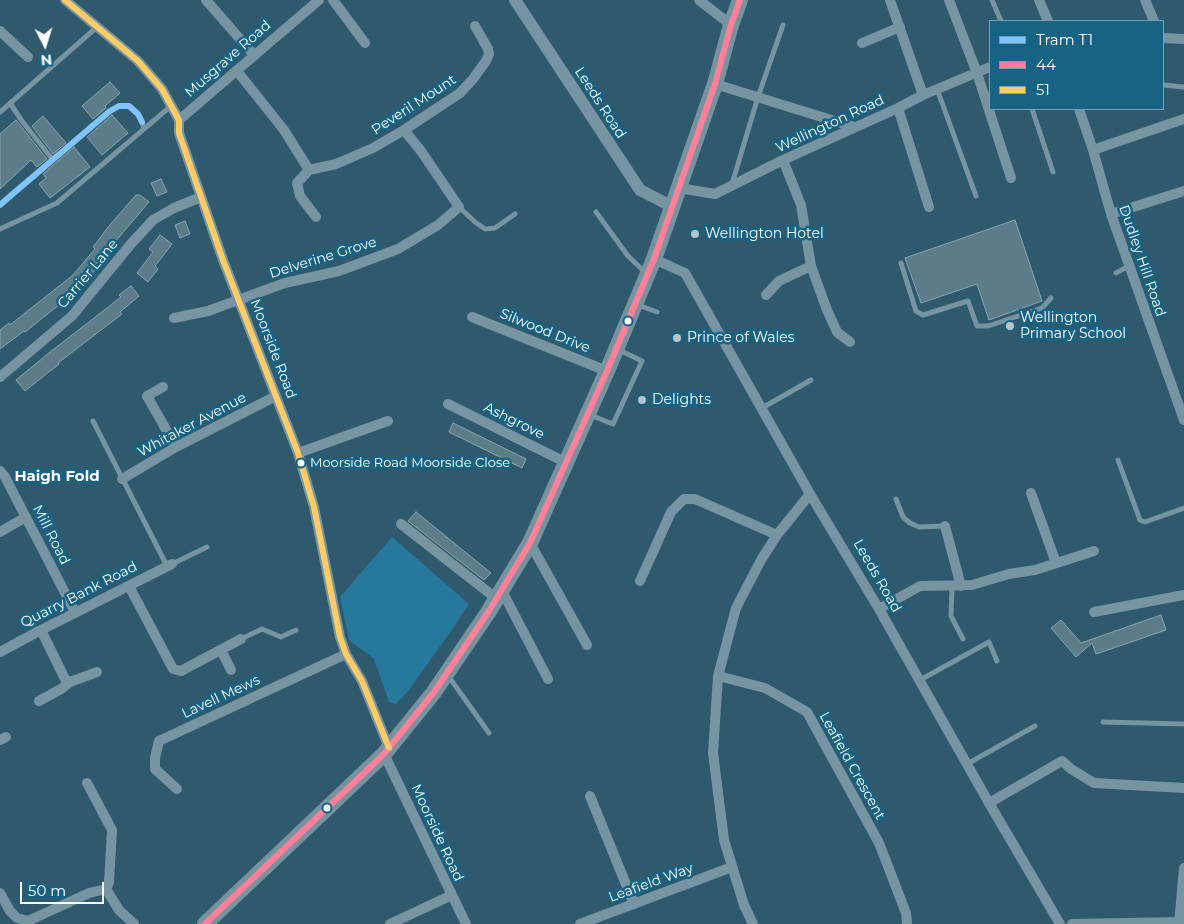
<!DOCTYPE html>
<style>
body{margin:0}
#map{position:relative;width:1184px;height:924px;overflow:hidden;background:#2f596c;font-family:Montserrat,sans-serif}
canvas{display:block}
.legend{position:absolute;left:989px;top:20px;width:175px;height:90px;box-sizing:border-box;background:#166385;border:1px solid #73a1b6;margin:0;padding:6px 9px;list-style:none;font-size:15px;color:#fff}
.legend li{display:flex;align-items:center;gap:10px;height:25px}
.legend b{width:25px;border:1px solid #73a1b6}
.north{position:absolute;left:20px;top:20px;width:50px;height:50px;-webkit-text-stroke:4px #166385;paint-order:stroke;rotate:175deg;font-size:14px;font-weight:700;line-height:20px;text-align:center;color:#fff}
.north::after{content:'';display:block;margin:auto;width:18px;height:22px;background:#fff;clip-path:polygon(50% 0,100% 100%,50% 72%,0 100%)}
.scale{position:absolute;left:20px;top:882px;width:84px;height:22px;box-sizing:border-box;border:2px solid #fff;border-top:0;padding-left:6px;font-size:15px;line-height:18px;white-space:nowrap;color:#fff;-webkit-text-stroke:4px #166385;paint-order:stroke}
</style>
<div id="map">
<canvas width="1184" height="924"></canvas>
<ul class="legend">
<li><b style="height:6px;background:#80c4ff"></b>Tram T1</li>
<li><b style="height:6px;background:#ff8098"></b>44</li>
<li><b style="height:6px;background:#fdcc66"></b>51</li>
</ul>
<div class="north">N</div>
<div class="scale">50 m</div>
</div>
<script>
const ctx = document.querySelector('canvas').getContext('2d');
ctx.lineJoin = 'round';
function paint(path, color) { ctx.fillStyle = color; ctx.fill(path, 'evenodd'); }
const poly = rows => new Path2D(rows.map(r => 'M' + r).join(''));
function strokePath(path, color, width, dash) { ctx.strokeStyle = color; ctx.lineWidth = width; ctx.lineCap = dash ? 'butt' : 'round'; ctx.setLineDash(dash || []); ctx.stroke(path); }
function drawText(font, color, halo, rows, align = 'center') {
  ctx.font = font + ' Montserrat,sans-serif'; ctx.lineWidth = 5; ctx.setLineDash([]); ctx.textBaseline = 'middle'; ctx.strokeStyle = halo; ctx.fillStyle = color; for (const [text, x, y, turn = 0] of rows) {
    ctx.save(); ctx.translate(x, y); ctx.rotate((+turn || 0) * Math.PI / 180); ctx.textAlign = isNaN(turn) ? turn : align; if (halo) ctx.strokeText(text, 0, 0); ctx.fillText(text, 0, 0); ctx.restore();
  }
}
paint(poly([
 [392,537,469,604,449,634,408,691,396,704,389,702,374,659,349,640,340,597]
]), '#26789c');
const building = poly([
 [110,82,120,93,105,106,106,108,93,119,82,106,110,82],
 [112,115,128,133,102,155,87,137,112,115],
 [43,116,66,143,53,154,32,126,43,116],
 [16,120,47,159,37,167,31,160,0,189,0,134,16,120],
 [74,147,90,167,50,198,39,184,46,178,43,174,74,147],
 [161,179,167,192,157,196,151,183,161,179],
 [136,195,140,195,149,202,108,250,105,249,102,252,104,254,96,264,99,266,81,286,59,303,60,304,25,332,24,331,0,349,0,330,9,323,10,325,73,275,95,249,93,247,109,226,136,195],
 [1015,220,1042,301,989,320,977,284,921,303,905,258,1015,220],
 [185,221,190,234,180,238,175,225,185,221],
 [160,235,172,244,155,266,158,269,148,282,137,273,153,252,149,249,160,235],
 [131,286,139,296,120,312,122,314,58,363,59,364,25,391,16,380,49,353,121,297,119,295,131,286],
 [453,423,526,459,522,468,449,432,453,423],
 [416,512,491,573,484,580,408,521,416,512],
 [1161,615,1166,630,1096,654,1092,643,1076,657,1051,628,1061,620,1081,643,1161,615]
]);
paint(building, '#5d7c8a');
strokePath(building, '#89a4b0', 1);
strokePath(poly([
 [992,0,1001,21],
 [1163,85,1184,87],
 [937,89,976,196],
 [10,103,22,121,53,160],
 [1032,109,1053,172],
 [0,112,97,27],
 [732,184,758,97,783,25],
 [0,205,15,192,110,111,119,106,129,106,138,114,142,122,144,129],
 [459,207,475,222,485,229,495,228,515,214],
 [596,212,628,256,646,273],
 [0,229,57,203,171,106],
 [901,263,916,311,923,315,968,301,977,326,988,326,1042,308,1051,298],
 [1116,273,1129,266],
 [638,305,657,312],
 [762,408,811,380],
 [590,415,613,424,642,361,617,349],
 [93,421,167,566],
 [1118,460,1140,520,1145,522,1184,508],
 [896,499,903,517,910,523,919,527,945,526],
 [172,564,207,547],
 [952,586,951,616,963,639],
 [241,639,262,629,281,637,296,630],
 [449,677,489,733],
 [920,680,989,642,997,661],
 [1103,722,1184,724],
 [967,764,1035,726]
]), '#7694a2', 5);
strokePath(poly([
 [65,0,138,61,162,89,179,120,179,133,223,260,298,453,314,507,340,637,346,654,362,681,389,748],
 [206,0,254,55],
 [333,0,365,43],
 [699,0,731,25],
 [890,0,923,95],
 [949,0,977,73,1011,178],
 [1039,0,1048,21],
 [1145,0,1154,21],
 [0,31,28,57],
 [1163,38,1184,39],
 [862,43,900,27],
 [237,71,284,130,309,170,336,164,373,148,404,130,460,93,473,79,486,61,489,54,488,49,475,26],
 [715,84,854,127],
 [898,108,929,207],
 [1079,109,1093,150,1111,214,1184,420],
 [179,120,319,0],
 [1093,150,1184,119],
 [783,160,801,205,811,266,827,310,837,332,850,342],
 [309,170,297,183,300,196,316,217],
 [679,188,715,194,783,160,898,108,923,95,990,67],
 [1111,214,1184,191],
 [654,259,685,273,810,494,879,609,989,803,1060,924],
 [766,295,779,281,811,266],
 [472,317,607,371],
 [174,318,208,311,285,283,339,271,398,249,438,225,459,207,421,151,404,130],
 [0,377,72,316,130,245,153,220,174,208,201,197],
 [163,387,147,396,176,447],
 [448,404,567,463],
 [298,453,388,421],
 [0,471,5,477,75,612],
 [122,479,176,447,276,396],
 [1031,493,1056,563],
 [401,524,497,599],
 [945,526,961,586],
 [0,532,26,517],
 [530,543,587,645],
 [640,581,671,512,684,499,695,499,777,535],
 [129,586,173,669,181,671,241,639],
 [502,591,548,679],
 [879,609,920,586,972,585,1009,574,1035,570,1094,551],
 [1094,612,1184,595],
 [41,630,65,679,70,682,97,672],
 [221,650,231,670],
 [0,652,41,630,172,564],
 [718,676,765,688,807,712,879,843,906,913,907,924],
 [39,701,61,689,70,682],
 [0,740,6,737],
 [384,754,466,924],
 [177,789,155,769,155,758,159,741,346,654],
 [590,796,634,904],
 [989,803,1062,761,1071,769,1094,783,1184,788],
 [106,889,119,910,134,924],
 [0,893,10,911,17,918,28,921,89,893,106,889,109,882,112,830,87,783],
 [390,924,452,895],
 [580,924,732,867],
 [753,924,744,905,724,840,713,753,718,676,736,608,761,560,777,535,810,494],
 [1072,924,1180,922],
 [1179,924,1184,868]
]), '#7694a2', 10);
strokePath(poly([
 [515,0,640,190,673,207]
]), '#7694a2', 12);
strokePath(poly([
 [205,924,384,754,434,692,489,611,530,543,607,371,654,259,715,84,731,25,740,0]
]), '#7693a0', 16);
strokePath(poly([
 [205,924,384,754,434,692,489,611,530,543,607,371,654,259,715,84,731,25,740,0]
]), '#ff8098', 6);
strokePath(poly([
 [65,0,138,61,162,89,179,120,179,133,223,260,298,453,314,507,340,637,346,654,362,681,389,748]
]), '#fdcc66', 6);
strokePath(poly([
 [0,205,15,192,110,111,119,106,129,106,138,114,142,122]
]), '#80c4ff', 6);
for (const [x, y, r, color] of [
 [695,234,5,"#b6c5cc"],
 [628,321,4.5,"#fff"],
 [1010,326,5,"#b6c5cc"],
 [677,338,5,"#b6c5cc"],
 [642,400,5,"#b6c5cc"],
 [301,463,4.5,"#fff"],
 [327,808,4.5,"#fff"]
]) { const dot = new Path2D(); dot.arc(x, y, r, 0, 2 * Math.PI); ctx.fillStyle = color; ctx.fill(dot); strokePath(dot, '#166385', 2); }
drawText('13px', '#fff', '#166385', [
 ["Moorside Road Moorside Close",310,463]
], 'left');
drawText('14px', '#fff', '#166385', [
 ["Musgrave Road",228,59,-41],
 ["Leeds Road",600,103,57],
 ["Peveril Mount",414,105,-33],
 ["Wellington Road",830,124,-25],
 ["Delverine Grove",323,258,-17],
 ["Dudley Hill Road",1142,261,71],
 ["Carrier Lane",88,274,-50],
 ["Silwood Drive",545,331,22],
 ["Moorside Road",273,349,69],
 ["Ashgrove",514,421,26],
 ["Whitaker Avenue",192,425,-28],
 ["Mill Road",51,535,63],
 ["Leeds Road",877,576,60],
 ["Quarry Bank Road",79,595,-27],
 ["Lavell Mews",221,697,-25],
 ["Leafield Crescent",852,766,61],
 ["Moorside Road",437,833,65],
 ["Leafield Way",651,883,-20]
]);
drawText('14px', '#fff', '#166385', [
 ["Wellington Hotel",705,234],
 ["Wellington",1020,318],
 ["Primary School",1020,334],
 ["Prince of Wales",687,338],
 ["Delights",652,400]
], 'left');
drawText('bold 15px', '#fff', '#166385', [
 ["Haigh Fold",57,477]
]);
</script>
